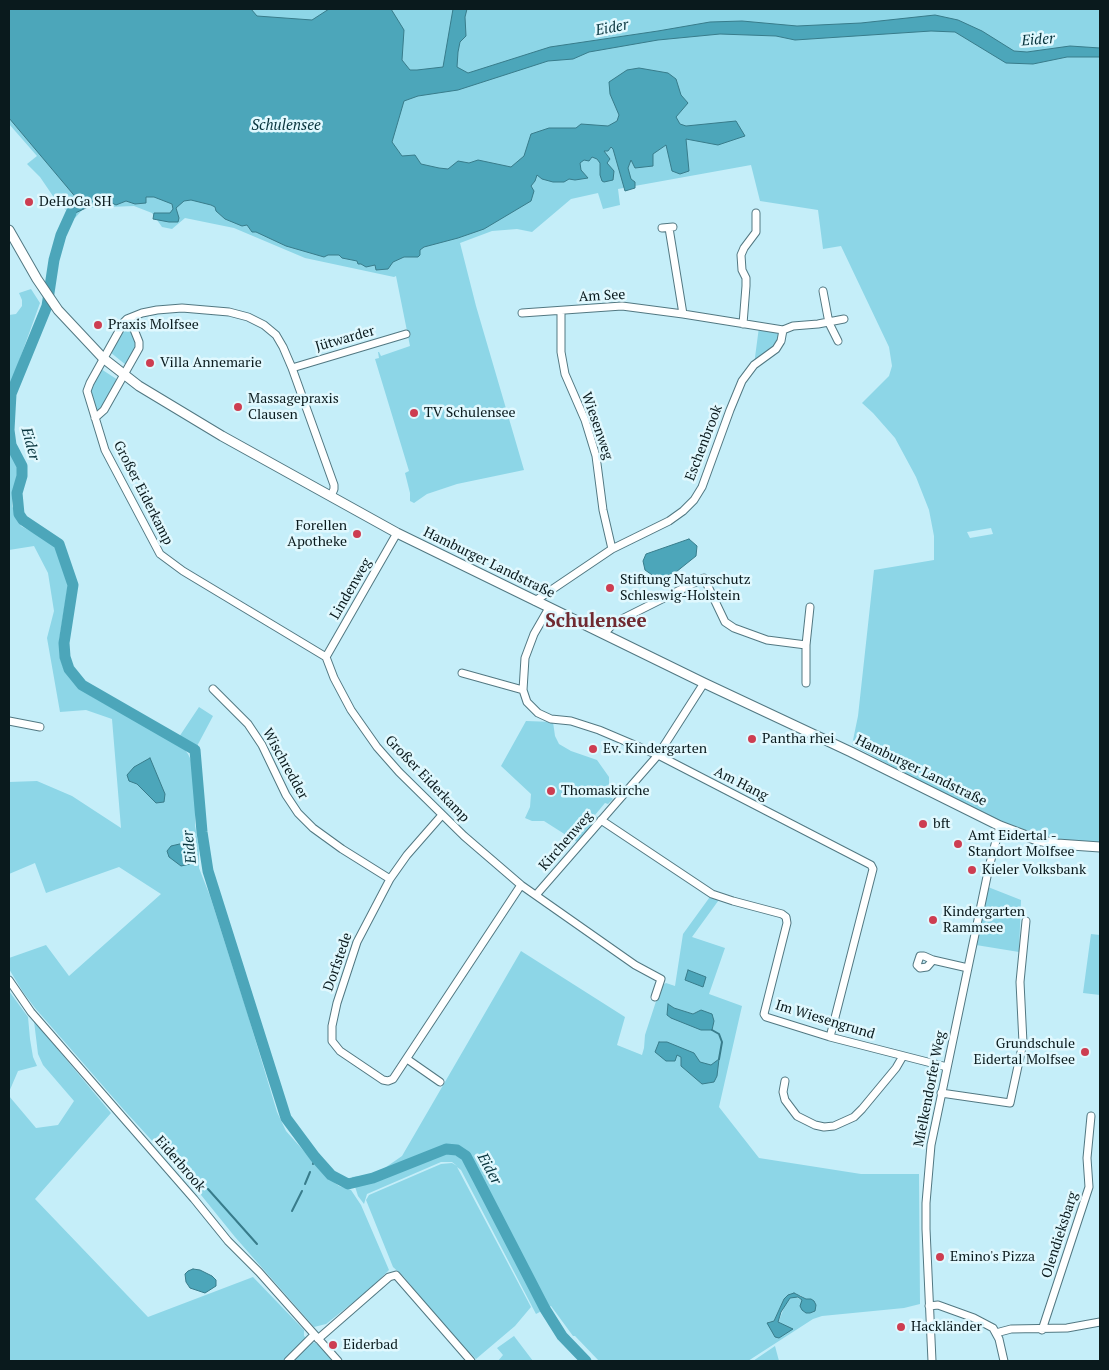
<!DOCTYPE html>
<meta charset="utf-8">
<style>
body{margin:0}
#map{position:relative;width:1109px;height:1370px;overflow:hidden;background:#c5eef9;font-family:"PT Serif",serif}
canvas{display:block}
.frame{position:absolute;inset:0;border:10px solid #0a1a1d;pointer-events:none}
</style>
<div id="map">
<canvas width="1109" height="1370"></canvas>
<div class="frame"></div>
</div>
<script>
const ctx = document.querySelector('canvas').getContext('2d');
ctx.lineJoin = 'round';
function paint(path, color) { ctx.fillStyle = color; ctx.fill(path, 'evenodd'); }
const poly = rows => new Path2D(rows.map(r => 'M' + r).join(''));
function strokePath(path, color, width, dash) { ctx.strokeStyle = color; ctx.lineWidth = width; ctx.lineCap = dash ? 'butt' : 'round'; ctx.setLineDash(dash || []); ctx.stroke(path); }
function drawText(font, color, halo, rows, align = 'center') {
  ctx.font = font + ' "PT Serif",serif'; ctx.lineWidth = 5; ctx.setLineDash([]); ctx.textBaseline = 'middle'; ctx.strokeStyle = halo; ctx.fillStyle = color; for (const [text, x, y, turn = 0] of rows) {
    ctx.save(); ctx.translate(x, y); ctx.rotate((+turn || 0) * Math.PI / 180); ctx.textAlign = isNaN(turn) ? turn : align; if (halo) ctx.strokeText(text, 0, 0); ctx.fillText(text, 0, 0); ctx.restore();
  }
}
paint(poly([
 [9,9,1100,9,1100,845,1058,842,1004,826,852,745,858,716,874,570,934,560,934,536,929,510,916,477,895,438,873,413,862,403,889,376,892,366,889,347,841,246,823,249,818,210,760,201,751,165,618,189,620,205,603,209,598,193,571,199,532,232,517,229,492,231,460,243,476,306,524,470,457,484,427,494,414,503,410,501,410,493,405,473,409,471,375,359,379,358,378,352,379,352,381,356,410,346,396,276,394,277,305,258,234,228,185,218,172,229,162,227,152,213,134,206,84,208,75,218,57,202,40,177,27,164,37,156,9,124],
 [991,528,993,534,970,538,967,532],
 [31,289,40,303,9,389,9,315,16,314,22,306,22,300,19,293],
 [759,327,783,330,781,341,754,365],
 [126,328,132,330,136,343,136,347,126,365,110,352,122,330],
 [101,369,118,380,101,411,98,411,95,409,90,390],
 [9,448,18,466,18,475,12,492,12,506,16,515,21,526,53,543,63,567,68,585,59,641,60,658,64,670,80,688,91,696,183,747,188,754,191,760,195,802,195,825,199,849,199,868,210,896,247,1012,277,1112,286,1131,327,1177,339,1186,351,1190,361,1205,389,1270,370,1289,326,1324,314,1327,235,1237,197,1190,124,1110,35,1008,23,992,9,969,9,958,46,945,69,976,161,894,119,867,46,893,35,863,9,874,9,782,37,781,72,796,121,828,112,719,86,710,60,712,47,638,54,611,48,573,34,546,9,550],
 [199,707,213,716,196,748,179,737],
 [526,721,553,722,555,736,559,744,571,751,597,760,609,777,609,796,613,799,608,804,605,803,595,815,599,819,577,842,544,821,532,821,525,818,530,807,531,794,501,766],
 [988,887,1021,900,1019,952,976,945],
 [712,894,721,897,692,937,725,948,709,994,742,1006,719,1107,759,1158,861,1174,919,1174,920,1304,904,1308,822,1316,813,1319,748,1361,599,1361,575,1336,573,1336,551,1306,536,1314,461,1170,457,1167,531,1307,515,1326,476,1359,455,1339,404,1277,393,1267,366,1200,369,1195,441,1164,452,1163,457,1166,452,1162,441,1162,367,1194,364,1204,358,1196,352,1177,376,1174,402,1156,521,951,625,1017,617,1045,642,1055,644,1048,645,1035,661,986,666,983,675,986,683,934],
 [668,1004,674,1008,693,1014,701,1010,701,1030],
 [788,1295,800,1295,806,1299,811,1299,802,1300,794,1296,787,1300,778,1323,793,1329,768,1322,774,1321,784,1299],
 [1091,934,1100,935,1100,995,1083,993],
 [9,991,28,1017,30,1039,33,1057,37,1066,18,1071,9,1092],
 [34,1021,111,1113,35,1199,148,1317,253,1277,304,1330,304,1336,311,1342,316,1343,333,1361,9,1361,9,1096,36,1128,58,1125,74,1101,43,1065,38,1054],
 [514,1336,533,1361,498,1361,503,1355,497,1348],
 [775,1346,779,1361,753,1361]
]), '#8dd6e7');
const water = poly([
 [9,9,251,9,257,16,312,20,329,9,391,9,404,30,402,60,410,70,417,70,443,67,453,9,467,9,465,17,466,36,460,42,458,52,457,67,468,73,550,47,658,31,710,22,742,21,797,26,861,23,935,15,958,20,982,31,1014,51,1027,52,1070,46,1100,48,1100,57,1067,57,1033,64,1006,63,955,32,931,31,795,40,776,36,720,34,658,40,589,52,573,59,548,61,458,90,418,96,404,101,392,142,402,156,415,155,421,164,439,168,448,169,458,161,469,163,478,160,511,167,524,156,531,134,549,128,576,128,581,124,608,126,617,121,619,115,610,94,609,82,627,70,639,68,668,73,676,79,681,95,688,103,676,117,680,124,686,126,736,121,745,136,718,145,686,139,689,171,680,174,672,171,666,145,653,154,653,166,635,168,631,160,628,168,631,179,635,182,635,188,625,191,613,149,611,147,608,151,604,151,610,159,607,163,614,171,613,180,604,182,602,181,600,175,600,163,597,159,592,157,589,161,584,160,580,163,581,170,588,178,575,180,569,179,564,182,553,182,542,179,537,175,535,181,531,186,534,191,531,201,484,229,458,238,424,247,420,250,420,255,418,257,404,257,393,262,388,269,376,270,375,265,366,267,361,264,358,264,357,261,342,258,339,255,328,255,324,257,286,246,256,232,252,232,247,225,242,226,225,219,216,211,215,207,211,205,191,200,184,201,176,208,179,218,178,222,169,222,153,219,154,213,170,213,173,209,172,204,154,197,146,197,146,203,135,204,126,201,116,205,110,202,107,197,104,197,101,201,86,208,73,214,71,213,78,200,9,118,9,9],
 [689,539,697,546,696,556,676,572,658,579,645,570,643,561,646,554,689,539],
 [150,758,165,794,164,802,156,803,137,784,129,781,127,775,134,767,150,758],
 [184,843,189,845,194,851,194,858,190,864,181,866,169,857,167,851,171,846,184,843],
 [688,970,706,977,703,987,685,980,688,970],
 [668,1004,674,1008,693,1014,701,1010,712,1014,714,1021,712,1030,701,1030,671,1018,667,1015,668,1004],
 [659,1042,667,1042,694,1053,700,1062,711,1065,719,1059,717,1076,714,1082,702,1084,681,1066,681,1057,677,1055,675,1061,666,1061,655,1052,659,1042],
 [193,1269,200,1270,212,1276,216,1280,216,1286,205,1293,190,1288,186,1282,185,1274,188,1271,193,1269],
 [794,1293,806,1299,811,1299,814,1301,816,1305,815,1311,810,1313,806,1313,802,1310,800,1306,802,1300,798,1297,790,1298,781,1312,778,1322,793,1329,779,1338,775,1337,767,1323,774,1321,784,1299,788,1295,794,1293]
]);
paint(water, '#4ca6ba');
strokePath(water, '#387c8b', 1);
strokePath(poly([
 [712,1030,719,1034,722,1042,719,1059],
 [313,1164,315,1157],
 [305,1184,310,1172],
 [208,1189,257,1244],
 [292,1211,302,1191]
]), '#387c8b', 2);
strokePath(poly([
 [71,213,61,235,54,260,47,306,11,394,9,430,11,445,22,466,22,476,17,493,19,514,23,520,59,544,73,585,64,643,65,657,69,669,82,685,195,750,202,832,208,871,286,1118,315,1157,331,1175,348,1184,373,1178,446,1149,457,1150,466,1156,545,1309,562,1336,586,1361]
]), '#4ca6ba', 11);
const minor = poly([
 [662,228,673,227],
 [669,228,683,314],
 [823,291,829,323,838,341],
 [561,312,561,352,565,374,585,420,596,456,603,510,612,549],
 [522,313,622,306,683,314,783,330,793,326,818,324,844,319],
 [743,324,746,286,746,278,742,270,741,255,744,248,756,232,756,213],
 [292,368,406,334],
 [95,418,104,410,139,348,139,342,133,327,127,319],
 [331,496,334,489,334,485,292,368,283,347,276,335,264,325,248,317,229,312,182,308,157,310,142,313,127,319,124,322,90,383,87,391,105,450,160,554,183,571,326,657,334,678,351,710,377,747,399,772,464,836,521,885,635,965,661,979,655,997],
 [535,601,612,549,669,521,683,511,694,500,702,487,730,410,742,381,754,365,776,349,781,341,783,330],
 [549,608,534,634,525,658,523,690,527,702,538,713,551,719,571,721,599,730,658,755,871,865,873,869,830,1037],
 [604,634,614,623,704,578,725,622,734,628,767,640,806,645],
 [326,657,397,533],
 [462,673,523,690],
 [806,683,806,645,810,607],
 [213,689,248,724,262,745,286,795,298,813,313,828,342,849,390,879],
 [9,721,40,727],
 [442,815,407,855,390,879,357,942,337,1003,332,1026,332,1041,340,1051,383,1080,388,1081,393,1079,521,885],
 [601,820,712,894,733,901,782,914,786,917,787,923,764,1014,766,1017,830,1037,947,1067],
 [536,895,658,755,704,683],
 [933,960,927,967,920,968,917,965,920,956,924,956,933,960,968,968],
 [9,980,31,1012,194,1199,228,1241,259,1272,338,1361],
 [407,1059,440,1082],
 [785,1081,783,1092,785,1100,797,1116,815,1125,824,1127,834,1126,854,1117,862,1109,896,1068,903,1056],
 [941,1093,1010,1103,1023,1043,1020,982,1026,921],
 [929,1306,938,1305,974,1318,993,1328,999,1339,1004,1361],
 [1042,1330,1089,1187,1087,1158,1091,1116],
 [996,1333,1011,1329,1067,1328,1100,1322],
 [318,1339,389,1277,396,1275,471,1361],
 [288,1361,314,1335],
 [932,1361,926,1229,926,1203,931,1145,989,867,1000,826]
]);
const major = poly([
 [9,230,37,279,58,310,103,358,139,386,222,436,397,533,704,683,851,752,1000,826,1037,840,1057,844,1100,847]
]);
strokePath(minor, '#527882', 9);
strokePath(major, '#527882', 11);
strokePath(minor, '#fff', 7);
strokePath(major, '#fff', 9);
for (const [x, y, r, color] of [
 [29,202,5,"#cd3d51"],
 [98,325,5,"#cd3d51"],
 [150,363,5,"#cd3d51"],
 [238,407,5,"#cd3d51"],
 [414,413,5,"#cd3d51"],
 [357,534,5,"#cd3d51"],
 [610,588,5,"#cd3d51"],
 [752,739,5,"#cd3d51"],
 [593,749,5,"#cd3d51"],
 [551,791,5,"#cd3d51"],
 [923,824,5,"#cd3d51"],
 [958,844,5,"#cd3d51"],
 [972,870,5,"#cd3d51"],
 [933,920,5,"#cd3d51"],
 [1085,1052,5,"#cd3d51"],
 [940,1257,5,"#cd3d51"],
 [901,1327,5,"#cd3d51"],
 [333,1345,5,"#cd3d51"]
]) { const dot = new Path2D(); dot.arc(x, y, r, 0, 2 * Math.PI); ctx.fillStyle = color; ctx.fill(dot); strokePath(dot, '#e0f8fe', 2); }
drawText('14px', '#0a1a1d', '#e0f8fe', [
 ["DeHoGa SH",39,202],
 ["Praxis Molfsee",108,325],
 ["Villa Annemarie",160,363],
 ["Massagepraxis",248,399],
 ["Clausen",248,415],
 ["TV Schulensee",424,413],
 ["Forellen",347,526,"right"],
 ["Apotheke",347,542,"right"],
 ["Stiftung Naturschutz",620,580],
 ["Schleswig-Holstein",620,596],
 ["Pantha rhei",762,739],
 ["Ev. Kindergarten",603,749],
 ["Thomaskirche",561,791],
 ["bft",933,824],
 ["Amt Eidertal -",968,836],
 ["Standort Molfsee",968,852],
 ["Kieler Volksbank",982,870],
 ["Kindergarten",943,912],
 ["Rammsee",943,928],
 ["Grundschule",1075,1044,"right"],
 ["Eidertal Molfsee",1075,1060,"right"],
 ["Emino's Pizza",950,1257],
 ["Hackländer",911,1327],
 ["Eiderbad",343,1345]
], 'left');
drawText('14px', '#0a1a1d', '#e0f8fe', [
 ["Am See",602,296,-3],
 ["Jütwarder",345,339,-16],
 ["Wiesenweg",597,426,71],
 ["Eschenbrook",704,443,-69],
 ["Großer Eiderkamp",143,493,63],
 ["Hamburger Landstraße",489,563,26],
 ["Lindenweg",351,589,-60],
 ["Wischredder",285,764,61],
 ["Hamburger Landstraße",921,771,26],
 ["Großer Eiderkamp",427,779,46],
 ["Am Hang",741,784,27],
 ["Kirchenweg",566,841,-49],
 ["Dorfstede",338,962,-71],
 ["Im Wiesengrund",825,1020,17],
 ["Mielkendorfer Weg",930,1089,-79],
 ["Eiderbrook",180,1164,49],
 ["Olendieksbarg",1060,1235,-72]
]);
drawText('italic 15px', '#08343d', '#e0f8fe', [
 ["Eider",612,28,-11],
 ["Eider",1038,40,-4],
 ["Schulensee",286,126],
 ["Eider",30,444,75],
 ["Eider",190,847,-96],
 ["Eider",489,1169,61]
]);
drawText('bold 19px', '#702a31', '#e0f8fe', [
 ["Schulensee",596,622]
]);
</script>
